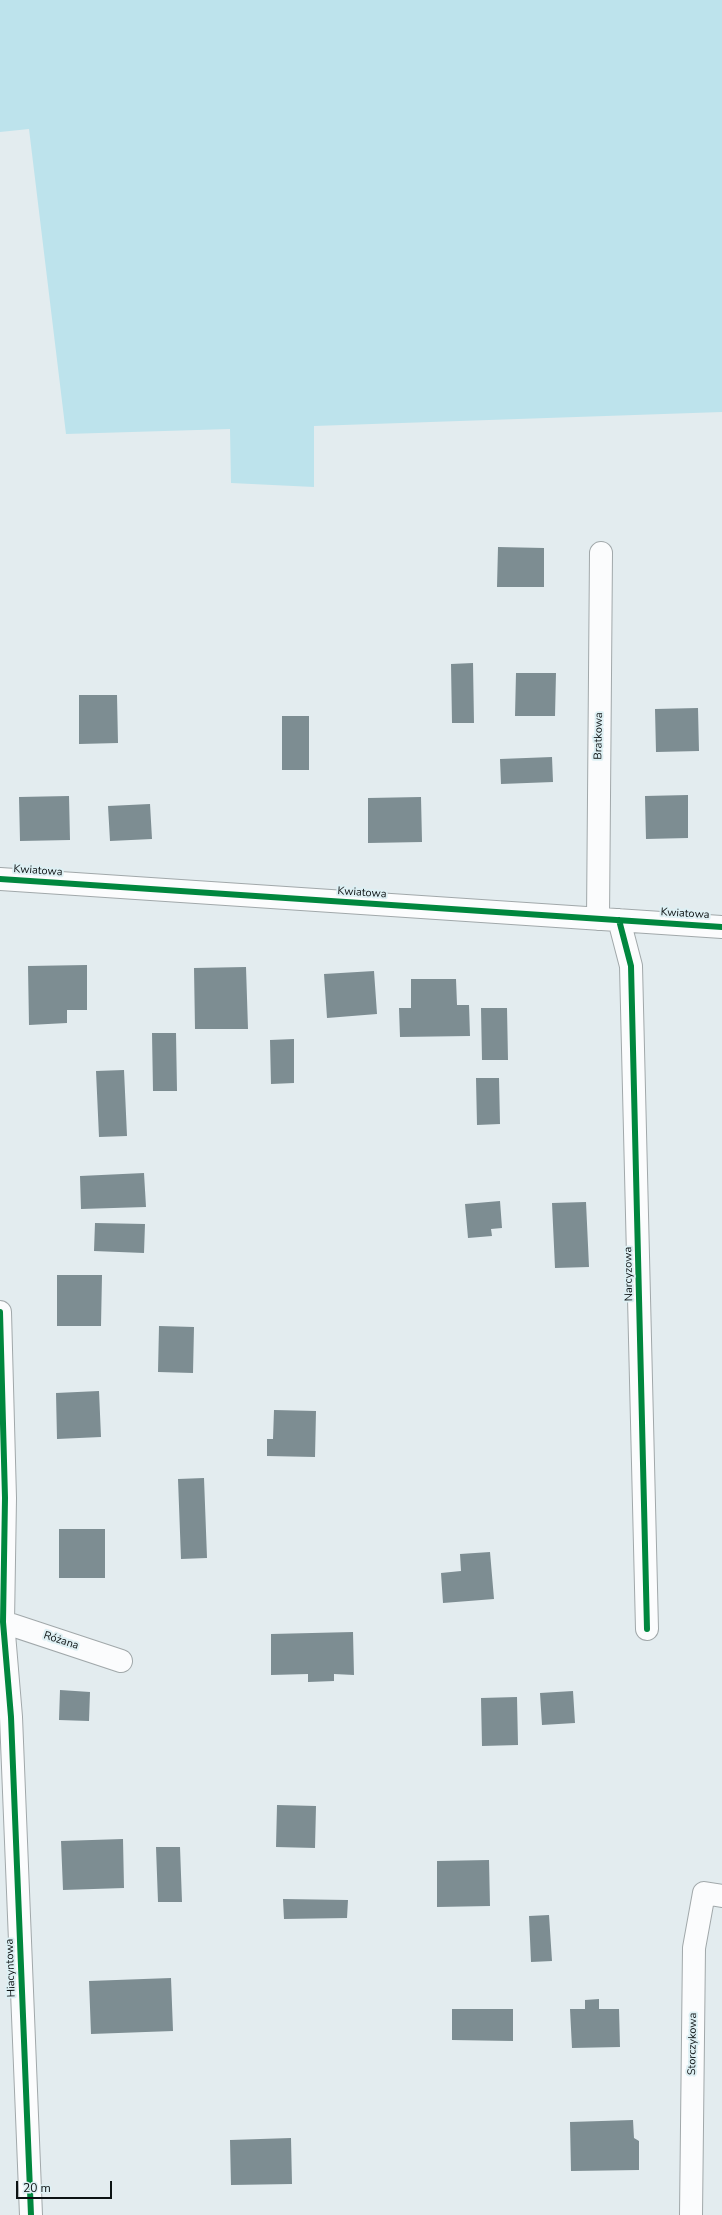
<!DOCTYPE html>
<meta charset="utf-8">
<style>
body{margin:0}
#map{position:relative;width:722px;height:2215px;overflow:hidden;background:#e3ecef;font-family:"Nunito Sans",sans-serif}
canvas{display:block}
.scale{position:absolute;left:16px;top:2181px;width:96px;height:18px;box-sizing:border-box;border:2px solid #0c1213;border-top:0;padding-left:5px;font-size:12px;line-height:14px;white-space:nowrap;color:#0c1213;-webkit-text-stroke:3px #def0f4;paint-order:stroke}
</style>
<div id="map">
<canvas width="722" height="2215"></canvas>
<div class="scale">20 m</div>
</div>
<script>
const ctx = document.querySelector('canvas').getContext('2d');
ctx.lineJoin = 'round';
function paint(path, color) { ctx.fillStyle = color; ctx.fill(path, 'evenodd'); }
const poly = rows => new Path2D(rows.map(r => 'M' + r).join(''));
function strokePath(path, color, width, dash) { ctx.strokeStyle = color; ctx.lineWidth = width; ctx.lineCap = dash ? 'butt' : 'round'; ctx.setLineDash(dash || []); ctx.stroke(path); }
function drawText(font, color, halo, rows, align = 'center') {
  ctx.font = font + ' "Nunito Sans",sans-serif'; ctx.lineWidth = 4; ctx.setLineDash([]); ctx.textBaseline = 'middle'; ctx.strokeStyle = halo; ctx.fillStyle = color; for (const [text, x, y, turn = 0] of rows) {
    ctx.save(); ctx.translate(x, y); ctx.rotate((+turn || 0) * Math.PI / 180); ctx.textAlign = isNaN(turn) ? turn : align; if (halo) ctx.strokeText(text, 0, 0); ctx.fillText(text, 0, 0); ctx.restore();
  }
}
paint(poly([
 [0,0,722,0,722,412,314,426,314,487,231,483,230,429,66,434,29,129,0,132]
]), '#bde3ec');
paint(poly([
 [498,547,544,548,544,587,497,587],
 [473,663,474,723,452,723,451,664],
 [516,673,556,673,555,716,515,716],
 [79,695,117,695,118,743,79,744],
 [698,708,699,751,656,752,655,709],
 [282,716,309,716,309,770,282,770],
 [552,757,553,782,501,784,500,759],
 [688,795,688,838,646,839,645,796],
 [69,796,70,840,20,841,19,797],
 [421,797,422,842,368,843,368,798],
 [150,804,152,839,110,841,108,806],
 [87,965,87,1010,67,1010,67,1023,29,1025,28,966],
 [246,967,248,1029,195,1029,194,968],
 [374,971,377,1014,327,1018,324,974],
 [411,979,456,979,457,1005,469,1005,470,1036,400,1037,399,1008,411,1008],
 [481,1008,507,1008,508,1060,482,1060],
 [152,1033,176,1033,177,1091,153,1091],
 [294,1039,294,1083,271,1084,270,1040],
 [124,1070,127,1136,99,1137,96,1071],
 [476,1078,499,1078,500,1124,477,1125],
 [144,1173,146,1207,81,1209,80,1176],
 [500,1201,502,1228,491,1229,492,1236,468,1238,465,1204],
 [586,1202,589,1267,555,1268,552,1203],
 [95,1223,145,1224,144,1253,94,1251],
 [57,1275,102,1275,101,1326,57,1326],
 [159,1326,194,1327,193,1373,158,1372],
 [99,1391,101,1437,57,1439,56,1393],
 [274,1410,316,1411,315,1457,267,1456,267,1439,273,1439],
 [204,1478,207,1558,181,1559,178,1479],
 [59,1529,105,1529,105,1578,59,1578],
 [490,1552,494,1599,443,1603,441,1573,461,1571,460,1554],
 [353,1632,354,1675,334,1674,334,1681,308,1682,308,1674,271,1675,271,1634],
 [60,1690,90,1692,89,1721,59,1720],
 [573,1691,575,1723,542,1725,540,1693],
 [517,1697,518,1745,482,1746,481,1698],
 [277,1805,316,1806,315,1848,276,1847],
 [123,1839,124,1888,63,1890,61,1841],
 [156,1847,180,1847,182,1902,158,1902],
 [489,1860,490,1906,437,1907,437,1861],
 [283,1899,348,1900,347,1918,284,1919],
 [549,1915,552,1961,531,1962,529,1916],
 [171,1978,173,2031,91,2034,89,1981],
 [599,1999,599,2009,619,2009,620,2047,572,2048,570,2009,585,2009,585,2000],
 [452,2009,513,2009,513,2041,452,2040],
 [633,2120,634,2138,639,2141,639,2170,571,2171,570,2122],
 [291,2138,292,2184,231,2185,230,2140]
]), '#7d8d92');
const street = poly([
 [0,879,722,927],
 [598,919,601,553],
 [619,920,631,966,647,1629],
 [0,1312,5,1498,3,1622,11,1717,31,2215],
 [0,1621,121,1661],
 [691,2215,694,1948,704,1893,722,1896]
]);
strokePath(street, '#a1a8aa', 24);
strokePath(street, '#fbfcfd', 22);
strokePath(poly([
 [0,879,722,927],
 [619,920,631,966,647,1629],
 [0,1312,5,1498,3,1622,11,1717,31,2215]
]), '#00873e', 6);
drawText('11px', '#0c1213', '#def0f4', [
 ["Bratkowa",599,736,-89],
 ["Kwiatowa",38,871,4],
 ["Kwiatowa",362,893,4],
 ["Kwiatowa",685,914,3],
 ["Narcyzowa",629,1274,-91],
 ["Różana",61,1641,18],
 ["Hiacyntowa",11,1968,-92],
 ["Storczykowa",693,2044,-89]
]);
</script>
